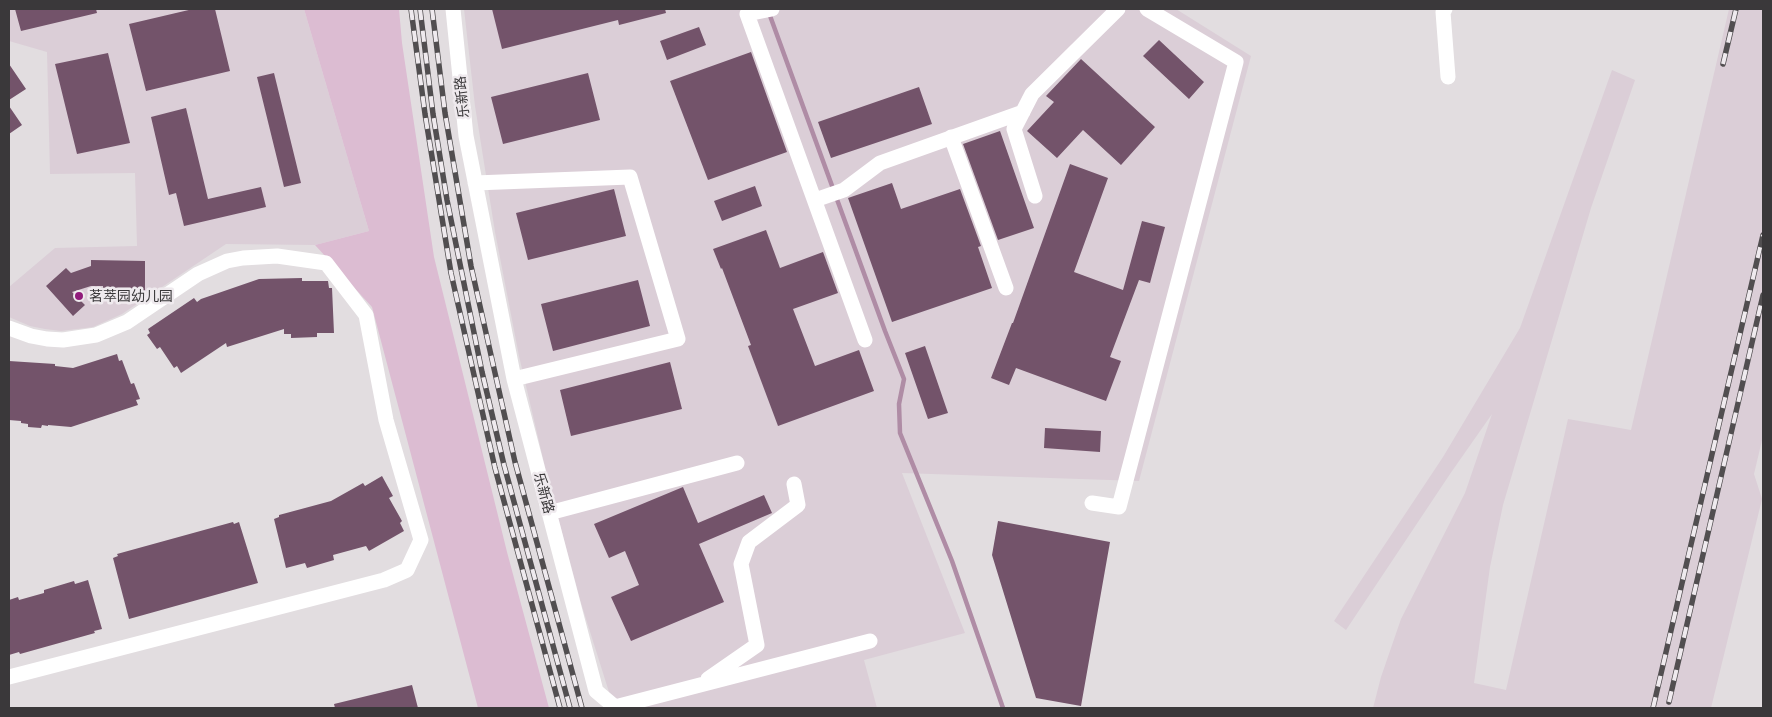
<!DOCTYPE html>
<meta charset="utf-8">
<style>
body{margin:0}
#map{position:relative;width:1772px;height:717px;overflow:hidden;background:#e2dde0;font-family:Ubuntu,sans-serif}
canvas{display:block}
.frame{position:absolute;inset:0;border:10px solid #3a383a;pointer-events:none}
</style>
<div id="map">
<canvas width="1772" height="717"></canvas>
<div class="frame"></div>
</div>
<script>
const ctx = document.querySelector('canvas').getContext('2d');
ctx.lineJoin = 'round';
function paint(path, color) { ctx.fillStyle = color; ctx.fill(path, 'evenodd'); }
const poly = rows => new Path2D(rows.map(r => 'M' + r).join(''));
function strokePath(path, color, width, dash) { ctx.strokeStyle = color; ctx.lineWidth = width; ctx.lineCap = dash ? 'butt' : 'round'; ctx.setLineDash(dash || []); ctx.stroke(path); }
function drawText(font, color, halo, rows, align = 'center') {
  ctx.font = font + ' Ubuntu,"Noto Sans SC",sans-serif'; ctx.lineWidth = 5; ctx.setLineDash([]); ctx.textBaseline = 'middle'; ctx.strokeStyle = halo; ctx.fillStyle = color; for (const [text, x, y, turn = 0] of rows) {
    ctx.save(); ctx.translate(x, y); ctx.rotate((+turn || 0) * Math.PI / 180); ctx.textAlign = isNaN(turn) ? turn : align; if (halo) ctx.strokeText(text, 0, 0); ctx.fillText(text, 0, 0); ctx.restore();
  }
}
paint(poly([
 [9,9,304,9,369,231,315,245,226,244,122,314,93,327,61,331,45,329,30,326,9,317,9,287,55,248,137,246,135,173,50,174,47,52,9,41],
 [464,9,1176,9,1251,56,1139,481,902,473,965,633,864,660,877,708,614,708,581,603,548,480,519,356,495,232,475,106],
 [1729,9,1763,9,1763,436,1754,474,1762,499,1711,708,1373,708,1381,677,1401,619,1465,493,1492,414,1450,474,1346,630,1334,621,1443,457,1520,328,1612,70,1635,80,1591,208,1503,505,1490,567,1474,683,1506,690,1568,419,1631,430]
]), '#dbced7');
paint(poly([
 [304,9,399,9,402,43,434,257,507,552,549,708,478,708,372,307,315,245,369,231]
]), '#dcbcd2');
strokePath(poly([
 [769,13,885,331,904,379,899,404,900,433,952,561,1003,708]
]), '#af8ca5', 4.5);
paint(poly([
 [15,9,96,9,97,13,21,31],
 [193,9,215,9,230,71,146,91,129,24],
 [492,9,665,9,666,13,619,25,618,20,502,49],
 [699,27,706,45,667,60,660,41],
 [1159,40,1204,82,1189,99,1143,56],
 [751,52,787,152,708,180,670,81],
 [108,53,130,143,77,154,55,64],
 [1081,59,1155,127,1121,165,1083,130,1057,158,1027,131,1054,102,1046,96],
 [9,64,26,89,9,100],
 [274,73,301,183,284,187,257,77],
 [588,73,600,120,503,144,491,97],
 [919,87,932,124,831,158,818,122],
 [9,106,22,125,9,134],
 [186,108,208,199,261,187,266,207,184,226,176,193,169,195,151,117],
 [1000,131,1034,228,998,240,963,144],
 [1070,164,1108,178,1074,272,1123,290,1142,221,1165,227,1150,283,1139,280,1110,357,1121,361,1106,401,1016,368,1009,385,991,378,1012,323,1013,323],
 [892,183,901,209,960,189,981,246,978,247,992,288,892,322,848,198],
 [755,186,762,206,722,221,714,201],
 [614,189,626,236,528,260,516,213],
 [766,230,780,268,823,252,838,293,793,309,815,366,859,350,874,391,778,426,748,346,751,345,722,268,721,269,713,249],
 [91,260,145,261,145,295,129,295,129,299,103,299,103,286,91,286,72,292,85,305,73,316,46,286,66,268,71,273,91,266],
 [302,278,302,281,328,281,329,288,332,288,334,333,317,333,317,337,291,338,291,334,284,334,284,329,227,347,226,343,181,373,177,366,174,368,160,347,157,349,147,335,150,333,148,329,194,298,197,302,201,299,259,279],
 [638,280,650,326,553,351,541,304],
 [925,346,948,413,928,419,905,353],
 [117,354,119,361,122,360,131,384,134,383,140,399,136,400,138,405,71,427,48,425,48,426,42,425,41,428,28,427,28,424,21,423,21,421,9,420,9,361,55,364,55,366,73,368],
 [670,362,682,409,571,436,560,390],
 [1045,428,1101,431,1100,452,1044,448],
 [382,476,393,496,389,498,402,521,400,523,404,531,369,551,366,546,333,555,334,560,307,568,305,563,286,568,274,519,279,517,279,515,331,501,363,483,365,486],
 [683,487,698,523,764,495,772,513,699,544,724,602,631,641,611,597,639,585,625,551,609,558,594,524],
 [998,521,1110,542,1081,706,1036,698,992,555],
 [233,522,234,524,239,522,258,583,129,619,113,558,118,556,117,554],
 [88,580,102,629,94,631,95,633,20,654,19,652,9,655,9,600,18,597,19,600,44,593,44,590,74,581,75,584],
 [412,685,418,708,335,708,334,704]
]), '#73536a');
strokePath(poly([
 [453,9,466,136,514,379,596,691,615,707,870,641],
 [772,9,747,14,865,340],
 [1445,9,1443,12,1448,77],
 [951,137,1006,288],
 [475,183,630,177,678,339,514,379],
 [1035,196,1014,129,1032,94,1118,9],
 [815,200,844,190,880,163,1023,112],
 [9,328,31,336,47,339,63,340,96,335,127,322,198,274,227,261,243,258,277,256,326,263,366,315,386,420,421,540,407,570,384,580,9,677],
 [1092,503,1119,507,1236,62,1147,9],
 [549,513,737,463],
 [708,679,757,645,741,564,749,542,798,505,794,484]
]), '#fff', 15);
const rail = poly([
 [411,9,425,114,451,273,495,468,560,708],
 [420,9,433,114,447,200,482,372,504,465,570,708],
 [432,9,445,113,471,266,515,462,582,708],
 [1723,64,1736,9],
 [1669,702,1763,295],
 [1653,708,1763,235]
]);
strokePath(rail, '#514e50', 5.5);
strokePath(rail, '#efeaee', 4, [11]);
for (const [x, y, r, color] of [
 [79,296,5,"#911b7b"]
]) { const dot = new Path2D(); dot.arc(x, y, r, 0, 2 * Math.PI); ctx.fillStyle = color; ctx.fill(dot); strokePath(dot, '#efeaee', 2); }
drawText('14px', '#3a383a', '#efeaee', [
 ["乐新路",462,97,-96],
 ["乐新路",544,493,75]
]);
drawText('14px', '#3a383a', '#efeaee', [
 ["茗萃园幼儿园",89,296]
], 'left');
</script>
